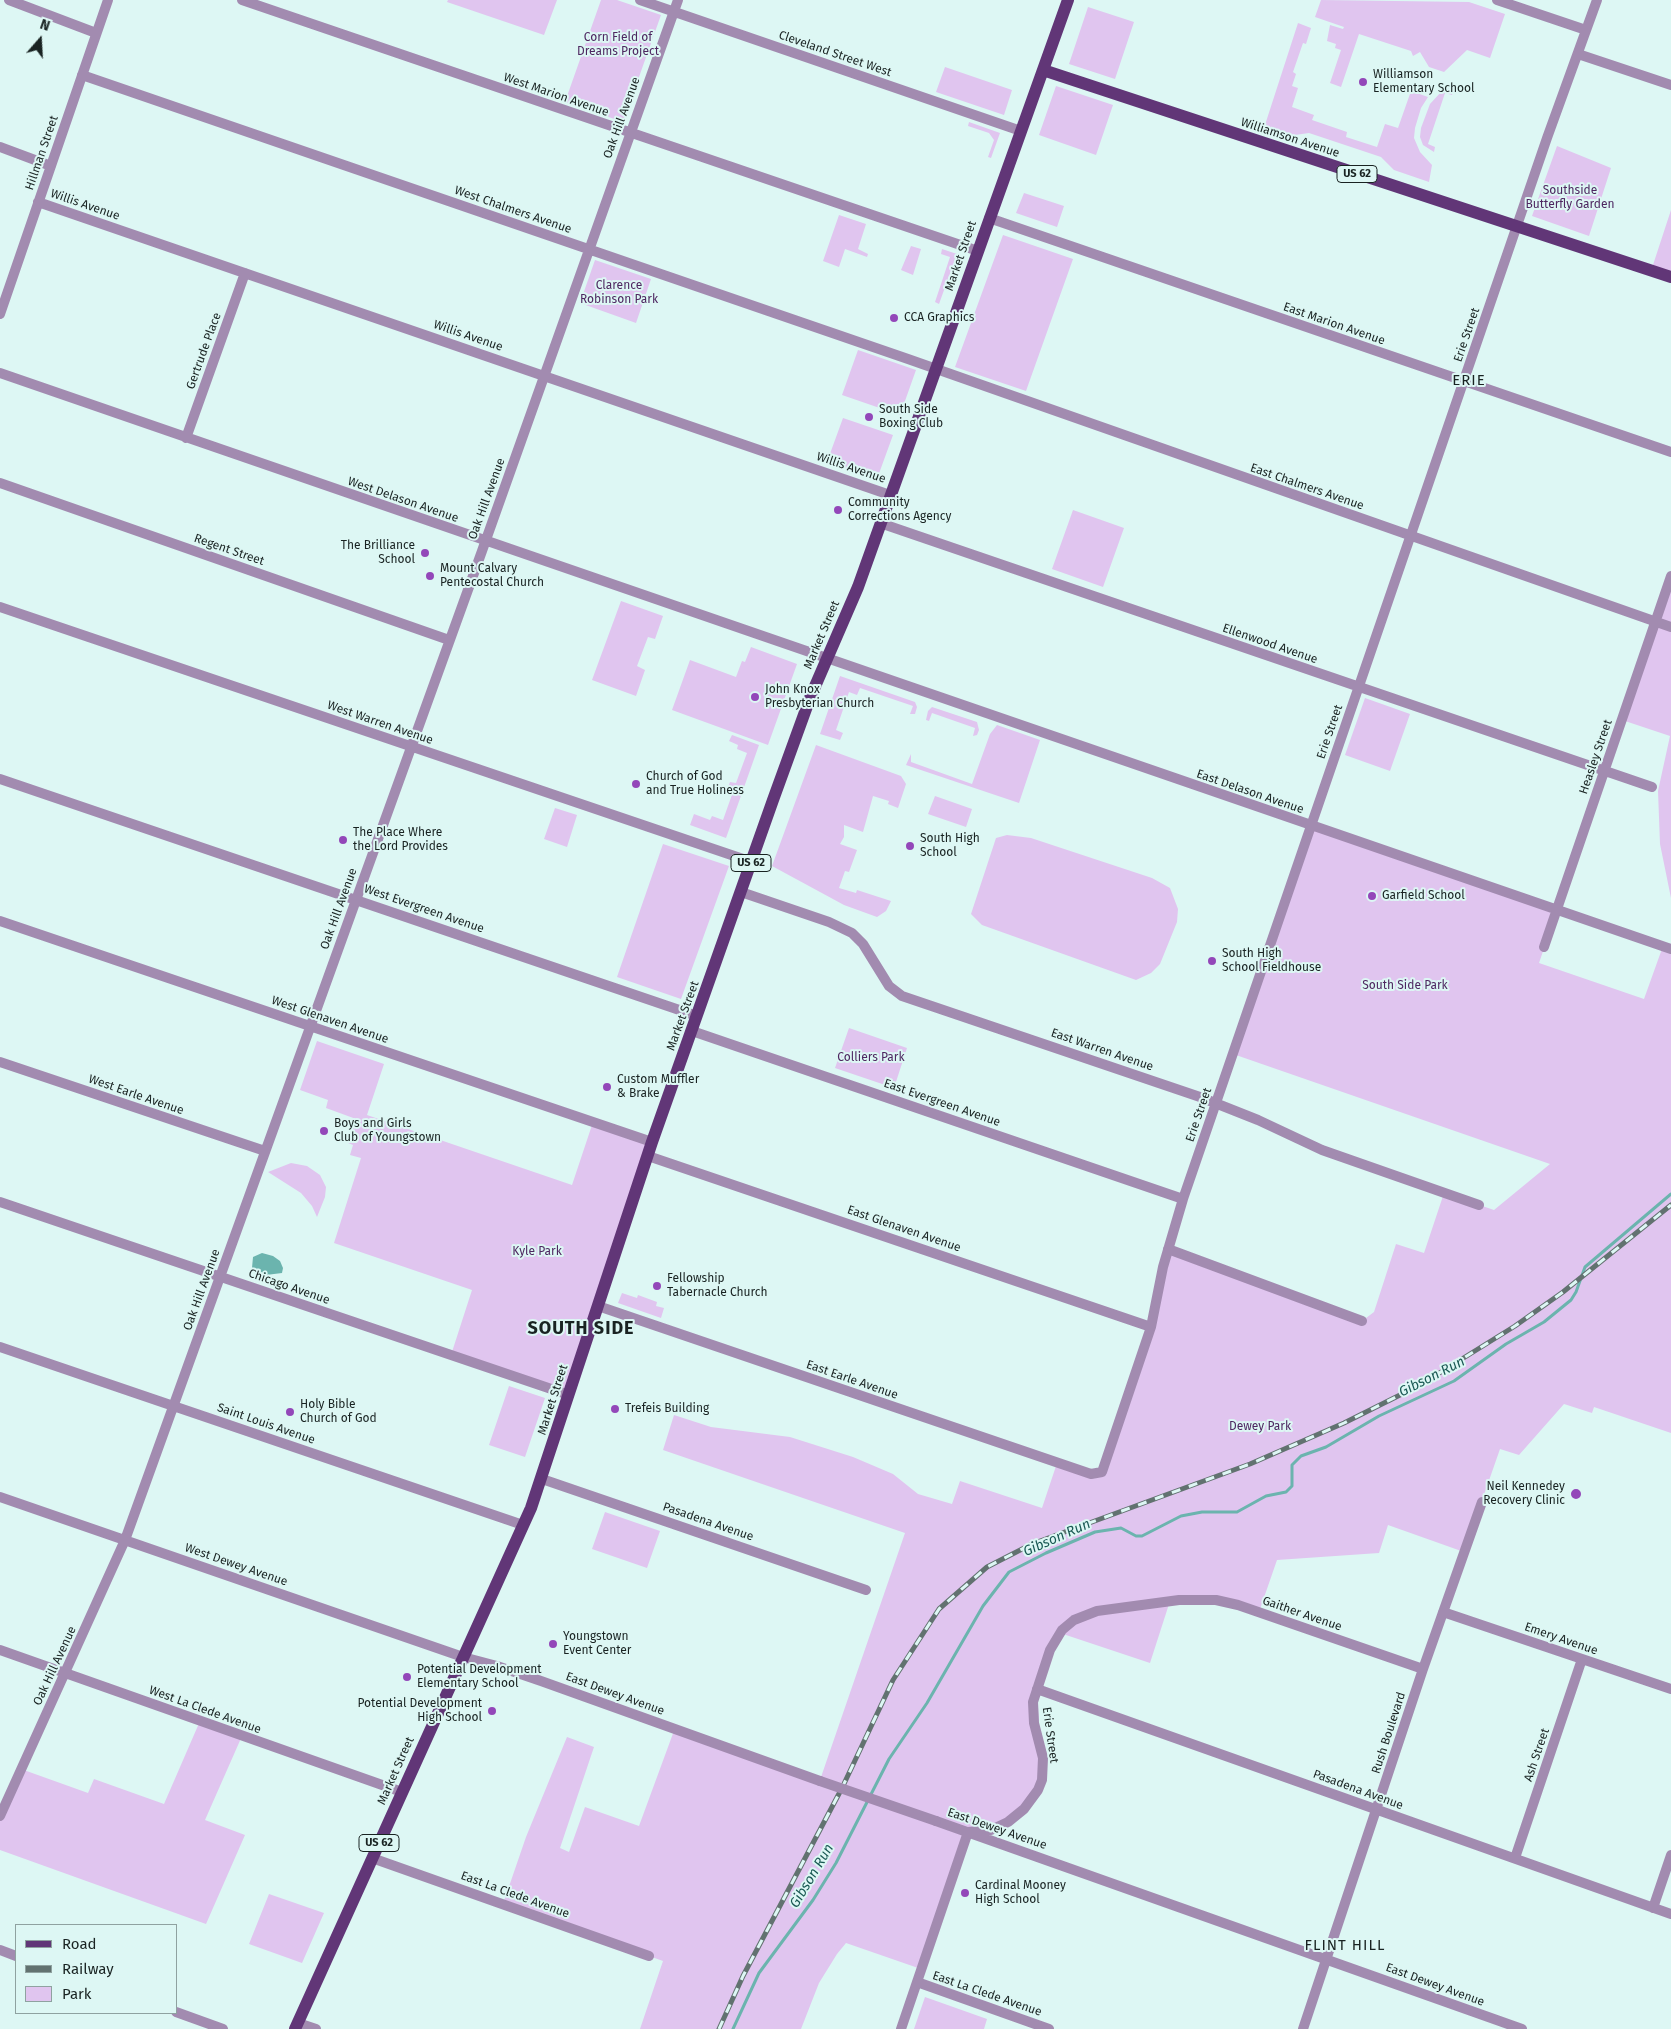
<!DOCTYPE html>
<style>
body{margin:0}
#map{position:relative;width:1671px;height:2029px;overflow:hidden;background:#ddf7f4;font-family:"Fira Sans",sans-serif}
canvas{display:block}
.legend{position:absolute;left:15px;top:1924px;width:162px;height:90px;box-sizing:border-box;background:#ddf7f4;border:1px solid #8fa2a0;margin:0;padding:6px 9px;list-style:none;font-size:15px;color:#192322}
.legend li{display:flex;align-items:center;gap:10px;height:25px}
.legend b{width:25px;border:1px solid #8fa2a0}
.north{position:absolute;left:15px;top:15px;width:50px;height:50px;-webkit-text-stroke:4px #ddf7f4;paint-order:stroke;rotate:19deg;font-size:14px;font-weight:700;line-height:20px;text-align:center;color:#192322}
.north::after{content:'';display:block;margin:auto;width:18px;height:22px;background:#192322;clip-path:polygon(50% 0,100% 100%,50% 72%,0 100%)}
</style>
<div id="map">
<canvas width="1671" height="2029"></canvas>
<ul class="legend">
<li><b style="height:6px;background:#613677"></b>Road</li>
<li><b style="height:6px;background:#627270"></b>Railway</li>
<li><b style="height:14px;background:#e0c5ef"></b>Park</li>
</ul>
<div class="north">N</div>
</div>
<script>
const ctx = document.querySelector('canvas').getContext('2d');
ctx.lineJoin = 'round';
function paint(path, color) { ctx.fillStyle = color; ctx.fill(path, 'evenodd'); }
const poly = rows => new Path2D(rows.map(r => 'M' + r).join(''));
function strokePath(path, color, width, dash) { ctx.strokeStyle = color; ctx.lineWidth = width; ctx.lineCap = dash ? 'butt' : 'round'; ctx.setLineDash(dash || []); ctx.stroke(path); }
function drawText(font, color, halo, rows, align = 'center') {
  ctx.font = font + ' "Fira Sans",sans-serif'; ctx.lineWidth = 4; ctx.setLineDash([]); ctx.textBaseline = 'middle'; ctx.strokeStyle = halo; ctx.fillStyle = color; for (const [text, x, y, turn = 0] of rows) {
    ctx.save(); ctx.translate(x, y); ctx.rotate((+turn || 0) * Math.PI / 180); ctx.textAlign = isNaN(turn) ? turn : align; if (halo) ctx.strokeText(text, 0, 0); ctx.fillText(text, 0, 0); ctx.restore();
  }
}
paint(poly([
 [448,0,557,0,544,35,447,2],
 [601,0,617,0,661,15,623,122,565,102],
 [1321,0,1469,2,1505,14,1490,58,1467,50,1444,72,1429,67,1420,52,1413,56,1411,51,1359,34,1341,87,1330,83,1341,50,1335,48,1336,44,1327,41,1330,25,1343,29,1344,27,1315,17],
 [1088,7,1134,22,1115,79,1069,64],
 [1298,23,1311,28,1306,44,1303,43,1293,72,1296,74,1292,86,1298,88,1292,107,1314,115,1312,120,1347,132,1346,137,1377,147,1385,124,1398,128,1411,91,1428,97,1421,108,1415,128,1414,138,1420,152,1432,165,1429,182,1394,170,1381,157,1309,133,1288,136,1264,128],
 [945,67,1012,90,1004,115,936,92],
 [1056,86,1113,105,1096,155,1039,135],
 [1449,88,1454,90,1452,95,1445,93,1428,144,1435,147,1434,152,1423,145,1420,137,1421,128,1430,104,1441,92],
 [969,122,1000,133,991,158,988,157,994,140,989,133,968,126],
 [1557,146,1611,168,1589,236,1532,216],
 [1024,193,1064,206,1057,227,1016,213],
 [1671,210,1671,277,1651,271],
 [839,215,866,224,858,249,868,254,867,257,845,249,839,267,823,261],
 [1003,235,1073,259,1026,391,955,367],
 [911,246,921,249,913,275,901,270],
 [942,249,957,254,939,304,935,302,950,257,941,254],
 [595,260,651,279,636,323,580,303],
 [858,350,916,370,900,415,842,395],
 [843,418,893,435,877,479,827,462],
 [1073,510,1124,528,1103,587,1052,569],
 [1671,576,1671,898,1660,844,1658,791,1670,736,1622,720],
 [621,601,663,616,655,639,648,637,637,666,645,670,636,696,592,680],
 [751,647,797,664,768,745,672,710,690,660,736,677,742,661,745,662],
 [840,676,915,702,917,707,915,714,910,714,913,706,860,688,857,695,849,692,836,730,843,733,840,740,820,734],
 [1365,698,1410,714,1390,771,1345,755],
 [932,707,977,722,979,730,977,735,973,736,975,728,932,713,929,721,926,720,928,711],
 [997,725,1040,740,1019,803,906,765,911,754,911,762,972,784,990,734],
 [732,735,759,745,726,838,690,825,694,814,710,820,712,816,723,820,734,789,728,787,730,782,736,783,747,753,737,749,738,745,729,741],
 [816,745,901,776,906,784,898,808,888,804,889,801,873,796,863,832,844,825,844,837,840,844,857,850,849,872,845,871,839,888,856,893,857,890,891,901,886,911,877,917,844,905,772,866],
 [935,796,972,809,966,827,928,814],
 [555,808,577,815,567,847,544,839],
 [1312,826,1557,910,1539,963,1644,999,1663,946,1671,949,1671,1433,1594,1407,1592,1413,1564,1404,1519,1455,1500,1449,1464,1552,1388,1525,1379,1553,1277,1560,1259,1612,1238,1605,1170,1601,1150,1663,1060,1633,1037,1689,1042,1780,1008,1822,968,1832,921,1969,846,1943,837,1954,819,1983,801,2029,640,2029,663,1961,503,1904,526,1837,567,1737,594,1747,560,1848,569,1852,585,1807,639,1826,675,1728,820,1780,905,1533,663,1450,674,1415,711,1427,790,1437,853,1457,893,1474,918,1494,952,1504,960,1481,1042,1508,1057,1463,1098,1474,1151,1327,1168,1249,1362,1321,1374,1312,1396,1244,1424,1253,1444,1193,1494,1210,1550,1164,1233,1054],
 [1007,835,1031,838,1152,878,1170,888,1178,909,1177,922,1160,964,1151,973,1136,980,982,925,971,914,996,838],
 [663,844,729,866,681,999,617,977],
 [849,1028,907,1048,894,1088,835,1068],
 [317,1041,384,1064,367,1115,572,1185,593,1122,652,1142,569,1395,451,1355,472,1290,334,1243,361,1158,350,1155,353,1145,348,1143,356,1119,326,1108,328,1100,300,1090],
 [291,1163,307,1166,320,1175,326,1187,325,1197,317,1217,312,1206,301,1193,268,1172],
 [622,1293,637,1298,638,1295,657,1302,656,1306,664,1308,661,1318,618,1303],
 [509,1386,545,1398,525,1457,489,1445],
 [605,1512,660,1531,647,1568,592,1549],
 [200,1721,242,1736,205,1820,245,1835,206,1924,0,1850,0,1816,21,1769,88,1793,94,1779,164,1804],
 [269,1894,324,1913,302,1963,249,1944],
 [925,1997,987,2019,984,2029,914,2029]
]), '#e0c5ef');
paint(poly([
 [262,1253,273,1256,280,1261,283,1268,282,1273,266,1275,252,1268,253,1257]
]), '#6bb4ae');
strokePath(poly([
 [733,2029,759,1973,813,1900,836,1863,889,1759,927,1703,983,1606,1009,1572,1046,1553,1095,1532,1121,1528,1136,1536,1142,1536,1181,1516,1202,1512,1237,1512,1266,1496,1286,1492,1292,1486,1292,1465,1301,1456,1326,1447,1379,1416,1454,1381,1506,1344,1544,1322,1571,1300,1576,1292,1585,1267,1671,1194]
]), '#6bb4ae', 3);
strokePath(poly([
 [9,0,96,33],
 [242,0,978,251],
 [640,0,1021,131],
 [1497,0,1586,30],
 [1578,54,1671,85],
 [82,75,908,359,1671,627],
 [0,147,51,166],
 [38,202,890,495],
 [989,218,1671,452],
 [0,314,108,0],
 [0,373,1671,949],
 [186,438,245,273],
 [0,483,449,640],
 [880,523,1652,787],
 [0,607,752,862],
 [0,779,697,1016],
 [741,892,829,922,852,933,863,944,889,986,902,996,1200,1097,1258,1120,1322,1150,1479,1205],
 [0,921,652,1142],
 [1544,947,1671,576],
 [692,1031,1183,1199],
 [0,1062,265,1151],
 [648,1156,1151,1327],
 [0,1202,569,1395],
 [1168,1249,1362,1321],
 [598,1306,1091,1474,1102,1472,1151,1327,1163,1267,1183,1199,1547,138,1597,0],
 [0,1347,523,1525],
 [542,1479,866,1590],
 [0,1497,463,1657,497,1666,541,1681,820,1781],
 [1443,1612,1671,1689],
 [0,1650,402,1792],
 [1037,1689,1671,1914],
 [0,1816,125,1540,482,551,678,0],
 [936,1821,1522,2029],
 [372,1858,649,1956],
 [1515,1858,1582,1659],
 [1653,1908,1671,1855],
 [0,1950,16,1956],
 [917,1982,1049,2029],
 [176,2012,223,2029],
 [298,2023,316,2029],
 [901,2029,968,1832,991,1830,1008,1822,1024,1809,1038,1790,1042,1780,1043,1758,1034,1723,1033,1702,1050,1650,1062,1630,1074,1620,1097,1611,1179,1600,1216,1600,1238,1605,1423,1669],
 [1303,2029,1423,1669,1482,1502]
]), '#a28bb0', 10);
strokePath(poly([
 [1043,70,1671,277],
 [295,2029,531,1508,652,1142,773,800,810,698,858,587,1068,0]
]), '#613677', 12);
const rail = poly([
 [719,2029,743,1976,842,1788,893,1680,939,1609,987,1567,1032,1544,1250,1464,1344,1423,1420,1385,1515,1326,1563,1292,1671,1205]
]);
strokePath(rail, '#627270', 5);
strokePath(rail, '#ddf7f4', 3, [9]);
strokePath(poly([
 [820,1781,936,1821]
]), '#a28bb0', 10);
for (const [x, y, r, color] of [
 [1363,82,5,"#9347b9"],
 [894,318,5,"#9347b9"],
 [869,417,5,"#9347b9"],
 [838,510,5,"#9347b9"],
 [425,553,5,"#9347b9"],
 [430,576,5,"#9347b9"],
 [755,697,5,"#9347b9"],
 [636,784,5,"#9347b9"],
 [343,840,5,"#9347b9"],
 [910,846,5,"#9347b9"],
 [1372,896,5,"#9347b9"],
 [1212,961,5,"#9347b9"],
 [607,1087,5,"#9347b9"],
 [324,1131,5,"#9347b9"],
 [657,1286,5,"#9347b9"],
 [615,1409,5,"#9347b9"],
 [290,1412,5,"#9347b9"],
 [1576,1494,6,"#9347b9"],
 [553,1644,5,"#9347b9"],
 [407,1677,5,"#9347b9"],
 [492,1711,5,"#9347b9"],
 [965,1893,5,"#9347b9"]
]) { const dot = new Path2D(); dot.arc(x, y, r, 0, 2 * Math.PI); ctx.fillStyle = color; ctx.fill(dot); strokePath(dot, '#ddf7f4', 2); }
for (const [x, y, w] of [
 [1357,174,40],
 [751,863,40],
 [379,1843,40]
]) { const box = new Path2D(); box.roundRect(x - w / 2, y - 8.5, w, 17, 4); ctx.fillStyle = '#ddf7f4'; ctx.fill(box); strokePath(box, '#192322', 1); }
drawText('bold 11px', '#192322', null, [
 ["US 62",1357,174],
 ["US 62",751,863],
 ["US 62",379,1843]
]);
drawText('12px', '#4e2761', '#ddf7f4', [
 ["Corn Field of",618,38],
 ["Dreams Project",618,52],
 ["Southside",1570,191],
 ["Butterfly Garden",1570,205],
 ["Clarence",619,286],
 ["Robinson Park",619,300],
 ["South Side Park",1405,986],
 ["Colliers Park",871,1058],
 ["Kyle Park",537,1252],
 ["Dewey Park",1260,1427]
]);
drawText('12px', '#192322', '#ddf7f4', [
 ["Cleveland Street West",835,54,19],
 ["West Marion Avenue",556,95,19],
 ["Oak Hill Avenue",622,118,-70],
 ["Williamson Avenue",1290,138,18],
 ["Hillman Street",42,153,-71],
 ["Willis Avenue",85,205,19],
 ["West Chalmers Avenue",513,210,19],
 ["Market Street",961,256,-71],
 ["East Marion Avenue",1334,324,19],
 ["Erie Street",1467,335,-71],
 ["Willis Avenue",468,336,19],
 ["Gertrude Place",204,351,-70],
 ["Willis Avenue",851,468,19],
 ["East Chalmers Avenue",1307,487,19],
 ["Oak Hill Avenue",487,499,-70],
 ["West Delason Avenue",403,500,19],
 ["Regent Street",229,550,19],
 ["Market Street",822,635,-67],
 ["Ellenwood Avenue",1270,644,19],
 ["West Warren Avenue",380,723,19],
 ["Erie Street",1330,732,-71],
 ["Heasley Street",1596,757,-71],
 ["East Delason Avenue",1250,792,19],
 ["Oak Hill Avenue",339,909,-70],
 ["West Evergreen Avenue",424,909,19],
 ["Market Street",683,1016,-70],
 ["West Glenaven Avenue",330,1020,19],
 ["East Warren Avenue",1102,1050,19],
 ["West Earle Avenue",136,1095,19],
 ["East Evergreen Avenue",942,1103,19],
 ["Erie Street",1199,1115,-71],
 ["East Glenaven Avenue",904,1229,19],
 ["Chicago Avenue",289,1287,19],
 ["Oak Hill Avenue",202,1290,-70],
 ["East Earle Avenue",852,1380,19],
 ["Market Street",553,1400,-72],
 ["Saint Louis Avenue",266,1424,19],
 ["Pasadena Avenue",708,1522,19],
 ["West Dewey Avenue",236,1565,19],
 ["Gaither Avenue",1302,1614,19],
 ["Emery Avenue",1561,1639,19],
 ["Oak Hill Avenue",55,1666,-65],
 ["East Dewey Avenue",615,1694,20],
 ["West La Clede Avenue",205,1710,20],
 ["Rush Boulevard",1389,1733,-72],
 ["Erie Street",1050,1735,82],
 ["Ash Street",1537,1755,-71],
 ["Market Street",396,1771,-66],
 ["Pasadena Avenue",1358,1790,20],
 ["East Dewey Avenue",997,1829,19],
 ["East La Clede Avenue",515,1895,20],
 ["East Dewey Avenue",1435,1985,20],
 ["East La Clede Avenue",987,1994,19]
]);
drawText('12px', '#192322', '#ddf7f4', [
 ["Williamson",1373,75],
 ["Elementary School",1373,89],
 ["CCA Graphics",904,318],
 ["South Side",879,410],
 ["Boxing Club",879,424],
 ["Community",848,503],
 ["Corrections Agency",848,517],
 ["The Brilliance",415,546,"right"],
 ["School",415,560,"right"],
 ["Mount Calvary",440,569],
 ["Pentecostal Church",440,583],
 ["John Knox",765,690],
 ["Presbyterian Church",765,704],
 ["Church of God",646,777],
 ["and True Holiness",646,791],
 ["The Place Where",353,833],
 ["the Lord Provides",353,847],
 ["South High",920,839],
 ["School",920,853],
 ["Garfield School",1382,896],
 ["South High",1222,954],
 ["School Fieldhouse",1222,968],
 ["Custom Muffler",617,1080],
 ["& Brake",617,1094],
 ["Boys and Girls",334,1124],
 ["Club of Youngstown",334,1138],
 ["Fellowship",667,1279],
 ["Tabernacle Church",667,1293],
 ["Holy Bible",300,1405],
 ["Church of God",300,1419],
 ["Trefeis Building",625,1409],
 ["Neil Kennedey",1565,1487,"right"],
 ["Recovery Clinic",1565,1501,"right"],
 ["Youngstown",563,1637],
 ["Event Center",563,1651],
 ["Potential Development",417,1670],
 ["Elementary School",417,1684],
 ["Potential Development",482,1704,"right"],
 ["High School",482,1718,"right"],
 ["Cardinal Mooney",975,1886],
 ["High School",975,1900]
], 'left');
drawText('italic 14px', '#1a5954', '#ddf7f4', [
 ["Gibson Run",1432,1377,-27],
 ["Gibson Run",1057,1538,-24],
 ["Gibson Run",812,1876,-59]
]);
ctx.letterSpacing = '1px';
drawText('15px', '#192322', '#ddf7f4', [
 ["ERIE",1469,381],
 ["FLINT HILL",1345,1946]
]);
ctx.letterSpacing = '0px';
ctx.letterSpacing = '1px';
drawText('bold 18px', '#192322', '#ddf7f4', [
 ["SOUTH SIDE",581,1329]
]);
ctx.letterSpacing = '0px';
</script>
